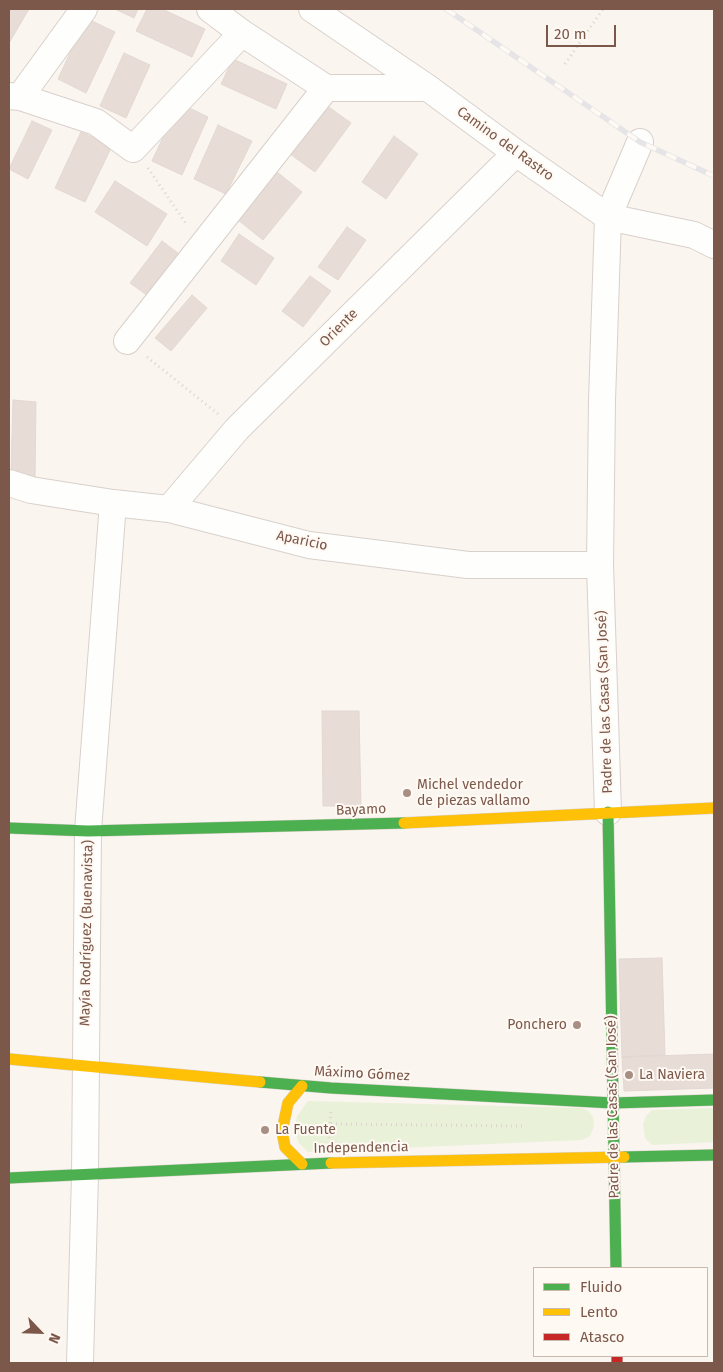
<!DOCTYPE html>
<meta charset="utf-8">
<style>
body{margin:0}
#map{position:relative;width:723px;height:1372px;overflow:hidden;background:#faf5ef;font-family:"Fira Sans",sans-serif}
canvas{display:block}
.frame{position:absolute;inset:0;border:10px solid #7c584b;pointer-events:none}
.legend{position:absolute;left:533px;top:1267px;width:175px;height:90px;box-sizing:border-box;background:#fff9f3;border:1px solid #cbb9b0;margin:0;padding:6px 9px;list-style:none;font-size:15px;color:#7c584b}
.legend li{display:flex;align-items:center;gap:10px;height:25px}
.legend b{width:25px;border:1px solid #cbb9b0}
.north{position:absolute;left:15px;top:1307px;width:50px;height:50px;-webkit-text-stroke:4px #fff9f3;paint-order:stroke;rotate:114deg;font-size:14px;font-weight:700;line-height:20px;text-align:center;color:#7c584b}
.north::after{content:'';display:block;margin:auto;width:18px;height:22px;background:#7c584b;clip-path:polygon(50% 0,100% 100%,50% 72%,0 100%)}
.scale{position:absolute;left:546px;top:25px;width:70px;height:22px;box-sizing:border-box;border:2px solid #7c584b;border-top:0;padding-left:6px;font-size:15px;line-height:18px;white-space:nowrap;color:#7c584b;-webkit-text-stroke:4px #fff9f3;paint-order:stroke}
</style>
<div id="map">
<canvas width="723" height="1372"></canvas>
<div class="frame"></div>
<ul class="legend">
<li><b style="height:6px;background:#4caf50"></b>Fluido</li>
<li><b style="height:6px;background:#ffc107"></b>Lento</li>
<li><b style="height:6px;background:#c62828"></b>Atasco</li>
</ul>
<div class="north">N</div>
<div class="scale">20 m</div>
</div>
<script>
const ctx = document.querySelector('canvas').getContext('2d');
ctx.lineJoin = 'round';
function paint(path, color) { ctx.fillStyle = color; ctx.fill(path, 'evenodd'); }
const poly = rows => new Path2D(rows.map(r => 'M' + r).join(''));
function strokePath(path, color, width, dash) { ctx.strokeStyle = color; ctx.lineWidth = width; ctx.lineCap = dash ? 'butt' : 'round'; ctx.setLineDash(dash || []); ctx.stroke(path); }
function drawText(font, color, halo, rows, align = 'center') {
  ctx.font = font + ' "Fira Sans",sans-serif'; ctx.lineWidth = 4; ctx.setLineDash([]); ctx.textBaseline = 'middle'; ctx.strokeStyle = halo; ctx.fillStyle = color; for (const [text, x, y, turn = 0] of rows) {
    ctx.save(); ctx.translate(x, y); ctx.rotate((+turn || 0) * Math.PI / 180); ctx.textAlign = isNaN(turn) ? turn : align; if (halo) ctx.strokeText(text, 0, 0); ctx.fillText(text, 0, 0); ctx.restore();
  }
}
paint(poly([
 [308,1101,583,1108,588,1111,593,1117,594,1126,590,1136,582,1140,308,1152,298,1142,295,1128,297,1116],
 [714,1108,714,1142,652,1145,645,1138,643,1124,646,1116,652,1110]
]), '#e9f1d9');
const building = poly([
 [9,9,29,9,9,43,9,9],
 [115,9,138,9,134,18,115,9],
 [147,9,162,9,205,29,192,57,136,31,147,9],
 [86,18,115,32,86,93,58,79,86,18],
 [124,53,150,65,126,118,100,106,124,53],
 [233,59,287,84,276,109,221,84,233,59],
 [179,103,208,117,182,175,152,161,179,103],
 [326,105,351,123,315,172,290,154,326,105],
 [32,121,52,130,28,179,9,169,32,121],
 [218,125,252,141,226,194,194,179,218,125],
 [81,132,112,146,85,202,55,188,81,132],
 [394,136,418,154,386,199,362,182,394,136],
 [277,172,302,192,263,240,238,220,277,172],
 [115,181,167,214,147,246,95,212,115,181],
 [347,227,366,240,338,280,318,267,347,227],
 [239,234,274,258,256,285,221,261,239,234],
 [162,241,183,257,151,298,130,283,162,241],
 [310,276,331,291,303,327,282,311,310,276],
 [192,295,207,308,171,351,155,338,192,295],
 [13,400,36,402,35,478,11,476,13,400],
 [322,711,359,711,361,806,323,806,322,711],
 [662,958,665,1055,622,1057,619,959,662,958],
 [714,1054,714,1088,624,1091,622,1057,714,1054]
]);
paint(building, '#e7dcd6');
strokePath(building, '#e3d7d1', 1);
const street = poly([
 [210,9,242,33,326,88,428,88],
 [312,9,428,88,516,153,608,217,694,235,714,245],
 [9,96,20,97,96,122,133,149,242,33],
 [20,97,84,9],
 [127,341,326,88],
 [9,483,31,490,113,503,169,509,309,545,468,565,600,565],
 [169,509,237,429,516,153],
 [608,812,600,565,602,401,608,217,640,142],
 [80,1363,85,1174,88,831,113,503]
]);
const fast = poly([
 [608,812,616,1268],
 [9,828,88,831,404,823],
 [260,1082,331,1088,613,1103,714,1100],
 [624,1157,714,1155],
 [9,1178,331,1163]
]);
const slow = poly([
 [404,823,714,808],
 [9,1059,260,1082],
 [302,1086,288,1103,282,1131,285,1147,302,1164],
 [331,1163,624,1157]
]);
const jam = poly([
 [617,1356,617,1363]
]);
strokePath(street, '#d9d0cc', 28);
strokePath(fast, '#dad0ca', 12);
strokePath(slow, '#dad0ca', 12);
strokePath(jam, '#dad0ca', 12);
strokePath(poly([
 [565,64,603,9],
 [148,168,187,225],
 [147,357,218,414],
 [331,1124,523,1126],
 [329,1138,331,1111]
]), '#ddd3cf', 3, [1, 4]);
strokePath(street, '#fefefd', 26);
strokePath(fast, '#4caf50', 11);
strokePath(slow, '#ffc107', 11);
strokePath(jam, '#c62828', 11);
const rail = poly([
 [446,9,640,142,714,176]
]);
strokePath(rail, '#e6e4e6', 5.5);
strokePath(rail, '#fff9f3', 4, [11]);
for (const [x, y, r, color] of [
 [407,793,5,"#a88f84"],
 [577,1025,5,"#a88f84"],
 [629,1075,5,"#a88f84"],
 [265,1130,5,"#a88f84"]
]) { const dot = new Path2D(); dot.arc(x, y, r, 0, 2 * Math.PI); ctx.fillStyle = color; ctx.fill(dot); strokePath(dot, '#fff9f3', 2); }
drawText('14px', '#7c584b', '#fff9f3', [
 ["Camino del Rastro",505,144,36],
 ["Oriente",339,328,-45],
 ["Aparicio",302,541,12],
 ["Padre de las Casas (San José)",605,702,-92],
 ["Bayamo",361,810,-2],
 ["Mayía Rodríguez (Buenavista)",87,933,-89],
 ["Máximo Gómez",362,1074,3],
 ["Padre de las Casas (San José)",613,1107,-91],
 ["Independencia",361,1148,-1]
]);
drawText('14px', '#7c584b', '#fff9f3', [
 ["Michel vendedor",417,785],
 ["de piezas vallamo",417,801],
 ["Ponchero",567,1025,"right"],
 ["La Naviera",639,1075],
 ["La Fuente",275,1130]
], 'left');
</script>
